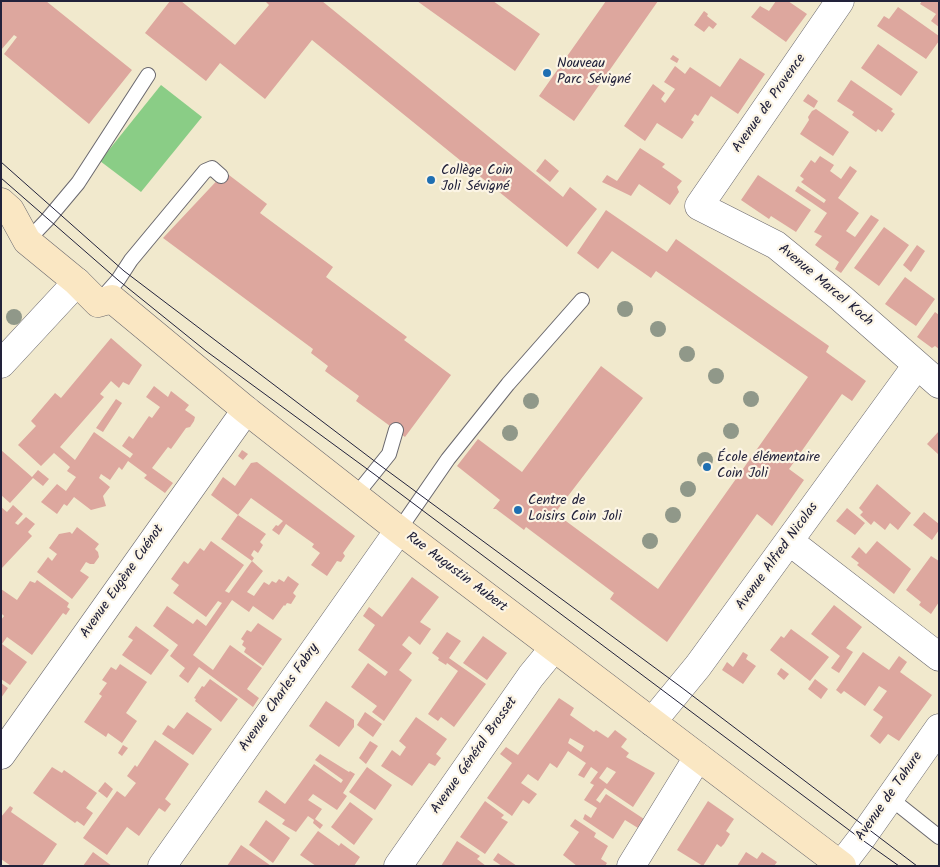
<!DOCTYPE html>
<meta charset="utf-8">
<style>
body{margin:0}
#map{position:relative;width:940px;height:867px;overflow:hidden;background:#f1e9cd;font-family:Kalam,sans-serif}
canvas{display:block}
.frame{position:absolute;inset:0;border:2px solid #22223b;pointer-events:none}
</style>
<div id="map">
<canvas width="940" height="867"></canvas>
<div class="frame"></div>
</div>
<script>
const ctx = document.querySelector('canvas').getContext('2d');
ctx.lineJoin = 'round';
function paint(path, color) { ctx.fillStyle = color; ctx.fill(path, 'evenodd'); }
const poly = rows => new Path2D(rows.map(r => 'M' + r).join(''));
function strokePath(path, color, width, dash) { ctx.strokeStyle = color; ctx.lineWidth = width; ctx.lineCap = dash ? 'butt' : 'round'; ctx.setLineDash(dash || []); ctx.stroke(path); }
function drawText(font, color, halo, rows, align = 'center') {
  ctx.font = font + ' Kalam,sans-serif'; ctx.lineWidth = 4.5; ctx.setLineDash([]); ctx.textBaseline = 'middle'; ctx.strokeStyle = halo; ctx.fillStyle = color; for (const [text, x, y, turn = 0] of rows) {
    ctx.save(); ctx.translate(x, y); ctx.rotate((+turn || 0) * Math.PI / 180); ctx.textAlign = isNaN(turn) ? turn : align; if (halo) ctx.strokeText(text, 0, 0); ctx.fillText(text, 0, 0); ctx.restore();
  }
}
paint(poly([
 [161,85,202,117,141,192,100,161]
]), '#8acd86');
paint(poly([
 [1,1,46,1,132,70,89,124,4,54,17,37,14,35,1,50],
 [170,1,181,1,235,45,269,5,265,1,322,1,563,197,570,187,597,209,567,247,312,40,265,99,220,63,206,81,145,33],
 [417,1,493,1,540,34,515,71],
 [606,1,658,1,574,121,539,96],
 [776,1,788,1,807,14,786,42,751,17,760,6,769,11],
 [922,1,939,1,939,27,931,21,936,14,920,4],
 [898,7,939,36,939,41,926,59,877,26,884,16,889,19],
 [704,11,708,14,707,16,717,24,713,29,709,26,704,32,694,25],
 [878,44,918,72,901,96,861,68],
 [673,55,679,59,677,63,670,59],
 [740,58,765,74,738,114,711,96,698,116,695,114,691,120,694,122,682,139,657,123,645,141,624,126,653,84,665,93,661,99,665,103,675,89,664,82,675,66,685,74,690,67,720,87],
 [851,80,893,109,891,111,895,114,882,132,878,129,876,132,852,115,854,112,837,101],
 [808,94,818,101,814,108,803,101],
 [816,109,849,132,833,156,800,134,809,120,808,117,812,111],
 [640,148,665,164,662,167,682,181,677,187,679,192,670,205,639,184,631,196,602,182,607,175,617,181],
 [820,156,834,165,830,171,841,179,850,166,857,171,838,198,859,213,846,231,855,237,871,215,879,220,841,273,835,269,839,262,815,245,822,236,814,232,827,213,795,191,798,186,824,203,826,200,801,182,804,179,800,176,811,160,815,163],
 [545,159,559,171,550,182,536,171],
 [225,172,267,204,260,213,333,267,326,277,407,337,404,340,451,375,405,437,356,401,359,396,325,371,328,366,311,353,313,349,163,238],
 [758,175,811,210,796,232,771,216,769,219,741,200],
 [606,210,667,252,676,239,829,346,826,352,866,381,852,401,842,394,789,469,804,480,772,526,757,514,667,642,610,599,614,593,526,527,524,530,496,509,493,509,500,500,457,466,478,439,522,472,601,366,643,398,555,513,658,589,808,377,656,271,651,278,612,251,598,269,577,253],
 [884,227,909,245,879,286,854,268],
 [917,245,925,251,911,272,903,265],
 [905,277,935,299,916,326,885,304],
 [935,312,939,315,939,349,935,346,932,348,917,337],
 [111,338,142,365,129,385,123,382,119,388,111,381,100,394,104,397,60,447,75,460,94,432,130,458,133,454,122,446,129,436,133,439,149,416,152,418,160,407,146,397,154,386,168,397,171,391,189,405,185,410,195,417,194,421,190,427,186,428,171,449,168,447,152,468,173,483,165,493,144,478,147,475,128,461,122,470,119,467,110,480,101,474,99,478,110,487,103,496,106,506,91,510,74,497,67,506,64,504,57,514,41,502,57,484,66,491,76,477,67,471,70,467,54,453,41,466,18,445,36,426,31,421,55,393,61,398],
 [116,399,122,403,103,432,96,428],
 [939,431,939,455,927,444],
 [1,450,32,477,38,470,49,479,43,486,33,478,10,503,1,495],
 [242,450,248,454,243,460,238,456],
 [257,462,355,536,343,553,345,556,341,562,337,561,327,576,311,565,320,553,312,547,314,544,286,524,279,535,272,530,276,525,278,526,283,521,251,498,238,515,266,534,260,542,263,545,258,553,254,550,251,555,254,558,252,561,221,539,238,515,211,495,223,477,235,486,251,463],
 [877,484,911,513,898,530,890,523,885,530,874,521,871,525,860,515,863,512,859,508],
 [13,505,23,514,15,523,18,525,26,517,35,524,28,532,32,536,1,569,1,507,7,512],
 [847,508,865,523,855,535,836,521],
 [924,512,939,524,939,530,932,540,913,525],
 [77,527,99,544,95,549,98,552,99,557,94,564,90,564,86,562,80,571,89,577,72,599,37,572,48,557,52,561,57,554,49,548,59,534,70,532,72,534],
 [211,541,244,565,225,591,229,593,252,561,263,571,247,592,254,596,264,582,269,585,272,581,276,583,279,579,284,582,288,576,299,584,293,593,296,596,291,604,287,603,285,606,284,605,273,620,253,606,249,612,232,600,193,655,213,670,230,645,262,668,247,689,259,698,253,707,199,667,188,683,179,676,185,668,170,656,178,645,153,626,167,606,193,624,197,619,206,626,222,603,218,601,206,617,173,593,179,585,171,579,184,561,188,564,200,548,204,551],
 [877,541,911,569,894,594,857,565,859,563,851,557,859,547,866,554],
 [931,556,939,561,939,602,931,614,919,605,921,602,906,590],
 [412,577,439,597,420,622,431,629,420,645,409,636,402,645,412,653,399,670,412,680,384,721,372,712,377,706,351,687,368,663,385,676,388,672,358,650,375,625,363,616,369,607,382,617],
 [37,580,69,603,67,607,70,609,66,615,63,613,32,655,7,637,2,644,27,662,10,685,1,679,1,620,4,616,1,613,1,589,17,600,30,581,35,583],
 [834,605,862,627,846,648,853,652,839,673,831,668,840,656,811,634],
 [258,623,282,639,263,666,244,652,246,648,242,645,244,641,241,639,247,630,251,632],
 [136,626,169,650,151,675,122,655,133,640,128,637],
 [791,629,829,657,810,681,770,650,781,636,784,638],
 [447,632,461,641,449,658,486,684,454,727,441,717,438,721,428,714,458,671,447,663,446,665,438,660,439,658,432,653],
 [483,636,507,653,487,680,463,663],
 [743,652,748,655,746,659,756,666,743,684,722,670,727,662,733,667],
 [863,652,889,670,899,656,907,662,900,672,932,695,899,741,888,734,880,744,870,736,883,717,873,710,887,691,879,686,865,706,844,691,841,694,836,690],
 [120,664,147,682,126,713,137,721,122,743,108,733,106,737,84,722,102,696,99,694,107,683,102,680,111,667,116,670],
 [781,668,789,674,784,680,777,674],
 [210,679,238,699,221,722,195,701,196,699,194,698,202,686,204,687],
 [815,679,828,689,821,699,808,689],
 [1,683,8,688,1,698],
 [559,698,574,708,570,715,594,732,596,730,608,738,615,730,627,739,621,747,629,753,626,757,655,773,633,807,605,788,596,800,600,803,606,794,644,819,638,828,625,820,613,839,583,819,585,814,591,818,597,808,584,800,594,785,590,783,598,772,591,767,584,778,578,775,586,763,568,751,557,768,550,763,538,781,528,774,521,783,537,794,529,804,523,800,512,816,487,798,512,763,500,754,506,747,518,755],
 [570,738,584,746,581,752,568,743],
 [607,767,616,772,607,784,599,778],
 [326,701,354,720,354,727,339,747,309,726],
 [187,712,212,729,193,755,162,734,168,725,174,729],
 [365,712,382,724,373,737,357,725],
 [416,717,447,739,436,754,441,758,435,766,429,763,412,786,381,766,392,750,400,756,406,747,399,741],
 [155,740,189,764,165,799,171,804,165,812,159,808,139,836,127,827,107,855,83,838,117,791,125,797,136,783,127,776,135,765,137,767],
 [370,741,378,746,366,764,359,758],
 [123,745,128,748,122,756,118,753],
 [320,754,349,772,350,771,355,774,343,793,347,796,337,810,313,794,308,800,322,809,315,819,323,825,320,829,313,823,314,820,308,816,296,832,282,824,285,820,258,802,266,790,285,804,314,764,341,783,343,780,315,760],
 [52,767,62,773,64,770,97,793,86,808,93,813,84,826,77,821,75,823,33,793],
 [367,767,392,785,375,810,349,792],
 [105,782,113,789,107,798,98,791],
 [485,801,504,815,501,818,508,822,485,854,460,837],
 [708,801,734,819,726,831,730,834,724,844,721,847,717,844,703,866,677,850],
 [350,802,373,819,354,845,331,827],
 [10,806,13,808,11,812,57,844,42,866,11,866,1,859,1,817],
 [575,819,596,833,594,837,608,846,601,859,607,863,605,866,577,866,563,855,579,832,570,826],
 [266,820,290,838,273,863,249,845],
 [318,831,339,846,341,843,360,857,354,866,316,866,300,855],
 [457,841,480,856,477,859,486,866,441,866],
 [241,845,267,863,271,866,227,866],
 [93,852,112,866,83,866],
 [746,852,757,859,762,852,777,862,774,866,737,866],
 [498,853,517,866,502,866,493,860]
]), '#dda79e');
const service = poly([
 [27,241,47,220,78,183,148,75],
 [102,298,118,280,131,260,205,171,212,168,221,176],
 [356,495,389,454,396,430],
 [399,530,448,459,508,384,582,300],
 [890,798,939,837]
]);
const minor = poly([
 [840,1,699,206,776,245,841,298,939,384],
 [1,364,77,282],
 [789,541,939,657],
 [652,722,698,666,917,365],
 [1,755,246,410],
 [841,865,861,839,939,728],
 [162,866,399,530],
 [398,866,531,676,554,648],
 [631,866,698,757]
]);
const secondary = poly([
 [1,202,10,210,27,241,77,282,98,303,112,299,246,410,399,530,842,866]
]);
strokePath(service, '#6a686e', 16);
strokePath(minor, '#6a686e', 29);
strokePath(secondary, '#6a686e', 29);
strokePath(service, '#fff', 14);
strokePath(minor, '#fff', 28);
strokePath(secondary, '#fae7c3', 28);
strokePath(poly([
 [1,162,124,271,381,466,681,687,917,866],
 [1,178,118,280,206,351,374,474,861,839,899,866]
]), '#22223b', 1);
ctx.fillStyle = '#909889';
for (const [x, y] of [
 [625,309],
 [14,317],
 [658,329],
 [687,354],
 [716,376],
 [751,399],
 [531,401],
 [731,431],
 [510,433],
 [705,460],
 [688,489],
 [673,515],
 [650,541]
]) { ctx.beginPath(); ctx.arc(x, y, 8, 0, 2 * Math.PI); ctx.fill(); }
for (const [x, y, r, color] of [
 [547,73,5,"#1f6fb2"],
 [431,180,5,"#1f6fb2"],
 [707,467,5,"#1f6fb2"],
 [518,510,5,"#1f6fb2"]
]) { const dot = new Path2D(); dot.arc(x, y, r, 0, 2 * Math.PI); ctx.fillStyle = color; ctx.fill(dot); strokePath(dot, '#fcf5e5', 2); }
drawText('14px', '#22223b', '#fcf5e5', [
 ["Nouveau",557,65],
 ["Parc Sévigné",557,81],
 ["Collège Coin",441,172],
 ["Joli Sévigné",441,188],
 ["École élémentaire",717,459],
 ["Coin Joli",717,475],
 ["Centre de",528,502],
 ["Loisirs Coin Joli",528,518]
], 'left');
drawText('14px', '#22223b', '#fcf5e5', [
 ["Avenue de Provence",770,104,-55],
 ["Avenue Marcel Koch",825,286,40],
 ["Avenue Alfred Nicolas",778,557,-54],
 ["Rue Augustin Aubert",456,573,37],
 ["Avenue Eugène Cuénot",123,582,-55],
 ["Avenue Charles Fabry",280,698,-55],
 ["Avenue Général Brosset",475,756,-55],
 ["Avenue de Tahure",890,797,-55]
]);
</script>
